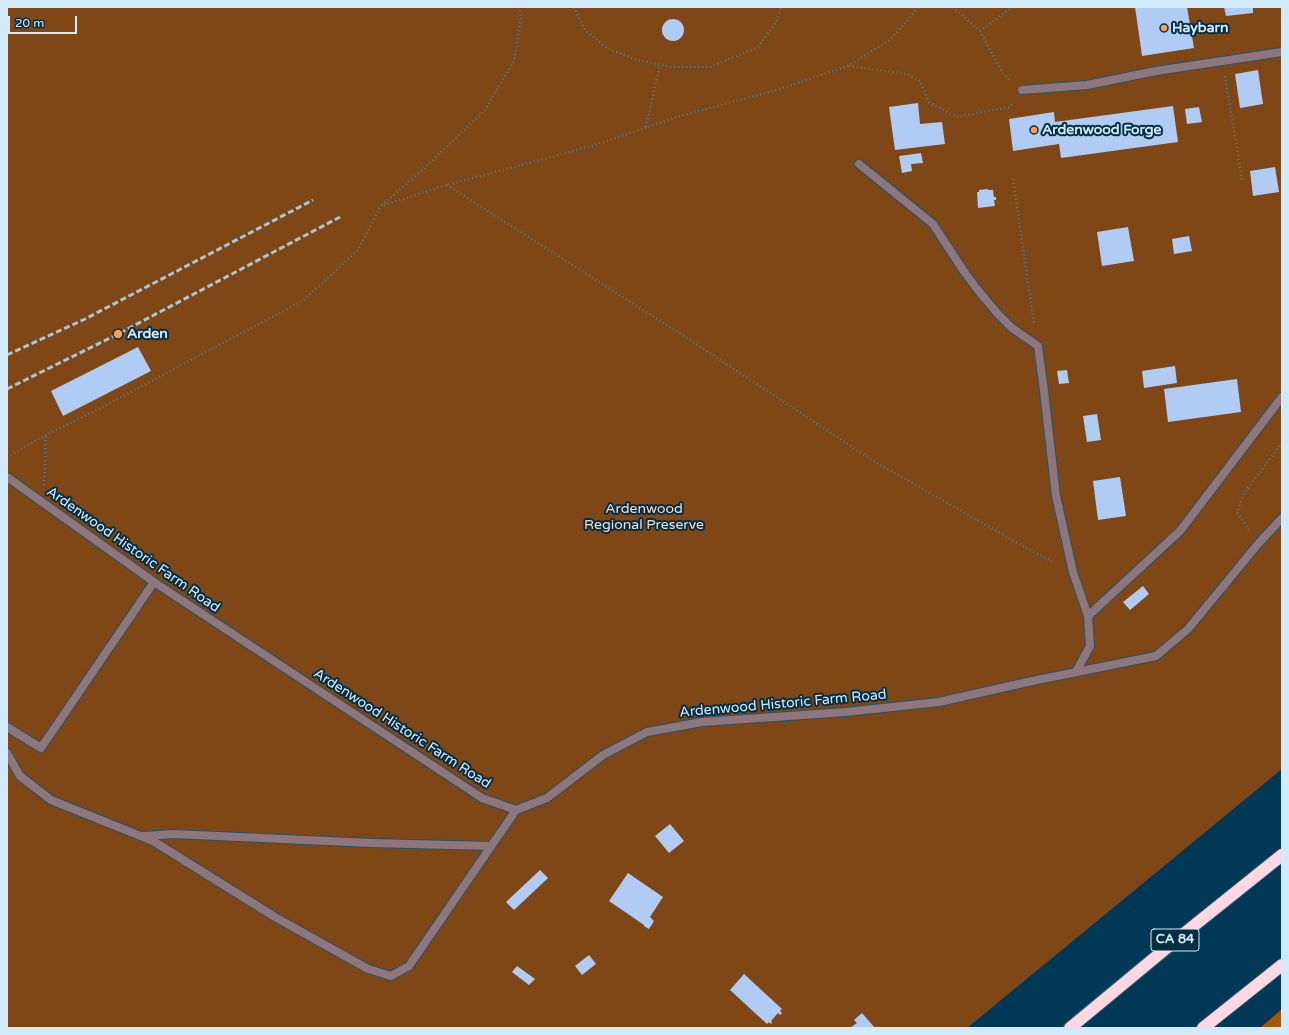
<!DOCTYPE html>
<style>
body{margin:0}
#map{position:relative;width:1289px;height:1035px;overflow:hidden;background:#003855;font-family:"Varela Round",sans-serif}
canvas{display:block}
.frame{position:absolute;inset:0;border:8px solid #d1ebfd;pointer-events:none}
.scale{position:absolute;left:8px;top:16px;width:69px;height:18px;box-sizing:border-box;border:2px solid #d1ebfd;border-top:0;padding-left:5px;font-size:12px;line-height:14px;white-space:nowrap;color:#d1ebfd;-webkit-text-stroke:3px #062e43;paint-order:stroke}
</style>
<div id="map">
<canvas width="1289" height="1035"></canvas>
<div class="frame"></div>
<div class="scale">20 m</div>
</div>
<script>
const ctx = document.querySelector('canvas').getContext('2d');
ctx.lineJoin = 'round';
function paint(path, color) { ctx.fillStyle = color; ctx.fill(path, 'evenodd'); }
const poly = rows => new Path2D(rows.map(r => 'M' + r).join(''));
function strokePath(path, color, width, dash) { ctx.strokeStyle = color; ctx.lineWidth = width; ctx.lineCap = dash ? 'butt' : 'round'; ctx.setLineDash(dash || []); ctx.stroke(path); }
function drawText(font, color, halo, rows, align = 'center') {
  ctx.font = font + ' "Varela Round",sans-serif'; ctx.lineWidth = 4; ctx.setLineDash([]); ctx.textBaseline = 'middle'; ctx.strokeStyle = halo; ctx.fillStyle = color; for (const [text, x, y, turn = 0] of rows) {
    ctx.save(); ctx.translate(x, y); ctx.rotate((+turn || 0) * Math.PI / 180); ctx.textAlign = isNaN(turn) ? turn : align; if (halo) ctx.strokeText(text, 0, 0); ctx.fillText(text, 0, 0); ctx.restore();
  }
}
paint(poly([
 [7,7,1282,7,1282,769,967,1028,7,1028]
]), '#7e4715');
paint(poly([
 [1282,1009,1282,1028,1260,1028]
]), '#a55800');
paint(poly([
 [1135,7,1187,7,1194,48,1142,56],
 [1224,7,1253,7,1253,13,1226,16],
 '662 30a11 11 0 1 1 22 0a11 11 0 1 1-22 0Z',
 [1258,70,1263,104,1240,108,1235,74],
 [918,103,920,124,942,122,945,144,895,150,889,107],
 [1173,106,1178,142,1061,158,1059,144,1013,151,1009,119,1054,112,1055,122],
 [1199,107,1202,122,1187,124,1185,109],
 [921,153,923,163,911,164,912,171,902,173,899,156],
 [1275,167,1279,192,1253,196,1250,171],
 [988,189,988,190,993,190,994,197,996,197,996,200,994,200,995,206,978,208,977,192,979,192,979,190],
 [1128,227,1134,261,1102,266,1097,232],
 [1189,236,1192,251,1174,254,1172,239],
 [138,347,151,371,63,416,51,391],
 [1175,366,1177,383,1144,388,1142,371],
 [1067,370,1069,383,1059,384,1057,371],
 [1237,379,1241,412,1168,422,1164,389],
 [1097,414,1101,440,1087,442,1083,416],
 [1120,477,1126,516,1098,520,1093,481],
 [1143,586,1149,594,1130,610,1123,602],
 [670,824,684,841,669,853,655,836],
 [540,870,548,878,514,910,506,902],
 [628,873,663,897,650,917,654,921,649,929,644,926,644,925,609,901],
 [589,955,596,964,582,975,575,966],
 [517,966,535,979,529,985,512,972],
 [744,974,782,1009,780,1011,782,1013,780,1015,778,1013,771,1021,772,1022,771,1024,769,1022,767,1024,730,990],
 [862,1013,875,1028,850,1028,857,1023,854,1020]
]), '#b0cbf4');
const service = poly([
 [1022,90,1087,85,1156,71,1282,52],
 [859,164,933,224,963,270,977,289,997,313,1012,328,1038,346,1044,391,1056,496,1073,572,1088,616],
 [1076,672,1090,646,1088,616,1180,531,1282,397],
 [7,727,41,748,154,582],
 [7,753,20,776,51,800,153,841,275,917,368,969,391,976,409,966,516,810],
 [145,836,174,834,371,843,491,846]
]);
const minor = poly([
 [7,477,154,582,482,798,516,810,547,798,603,755,647,732,702,722,846,712,939,702,1032,681,1156,656,1188,629,1258,544,1282,518]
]);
const motorway = poly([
 [1070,1028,1181,936,1282,855],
 [1203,1028,1282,965]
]);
strokePath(service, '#215570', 10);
strokePath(minor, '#215570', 10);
strokePath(motorway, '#215570', 14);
strokePath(poly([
 [574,7,585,30,607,48,637,60,671,67,710,67,758,47,778,19,781,7],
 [910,7,917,9],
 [953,7,980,31,1004,75,1011,81],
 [980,31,1013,7],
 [849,66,908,74,920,81,929,102,956,117,1010,107,1013,103],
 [1225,76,1242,180],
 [646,127,660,65],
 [1013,179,1034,323],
 [447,185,687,338,872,460,1030,550,1055,563],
 [384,205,447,185,592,146,680,116,777,90,848,66,891,39,919,7],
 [7,457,46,435,91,413,304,300,358,250,381,206,416,176,485,110,514,61,521,18,520,7],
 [44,485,46,435],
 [1249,530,1237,512,1244,493,1282,443]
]), '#548099', 2.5, [1, 3]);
strokePath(service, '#8f767d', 8);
strokePath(minor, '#8f767d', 8);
strokePath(motorway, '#fdd7e2', 12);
strokePath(poly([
 [7,355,85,319,313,200],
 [7,389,118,334,340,217]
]), '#a6c6da', 3, [6, 3]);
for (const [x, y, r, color] of [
 [1164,28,4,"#fb9e50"],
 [1034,130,4,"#fb9e50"],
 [118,334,5,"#fb9e50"]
]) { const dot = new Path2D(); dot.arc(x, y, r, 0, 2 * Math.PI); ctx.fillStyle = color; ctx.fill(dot); strokePath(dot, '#062e43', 1.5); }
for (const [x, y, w] of [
 [1175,940,48]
]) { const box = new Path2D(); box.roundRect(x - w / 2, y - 11, w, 22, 3); ctx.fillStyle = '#062e43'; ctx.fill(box); strokePath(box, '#d1ebfd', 1); }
drawText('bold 13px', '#d1ebfd', null, [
 ["CA 84",1175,940]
]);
drawText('bold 14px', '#d1ebfd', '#062e43', [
 ["Haybarn",1172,28],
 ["Ardenwood Forge",1042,130],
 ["Arden",127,334]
], 'left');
drawText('14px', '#f7ddca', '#062e43', [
 ["Ardenwood",644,509],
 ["Regional Preserve",644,525]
]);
drawText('14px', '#d1ebfd', '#062e43', [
 ["Ardenwood Historic Farm Road",133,550,35],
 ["Ardenwood Historic Farm Road",783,704,-5],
 ["Ardenwood Historic Farm Road",402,729,33]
]);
</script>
